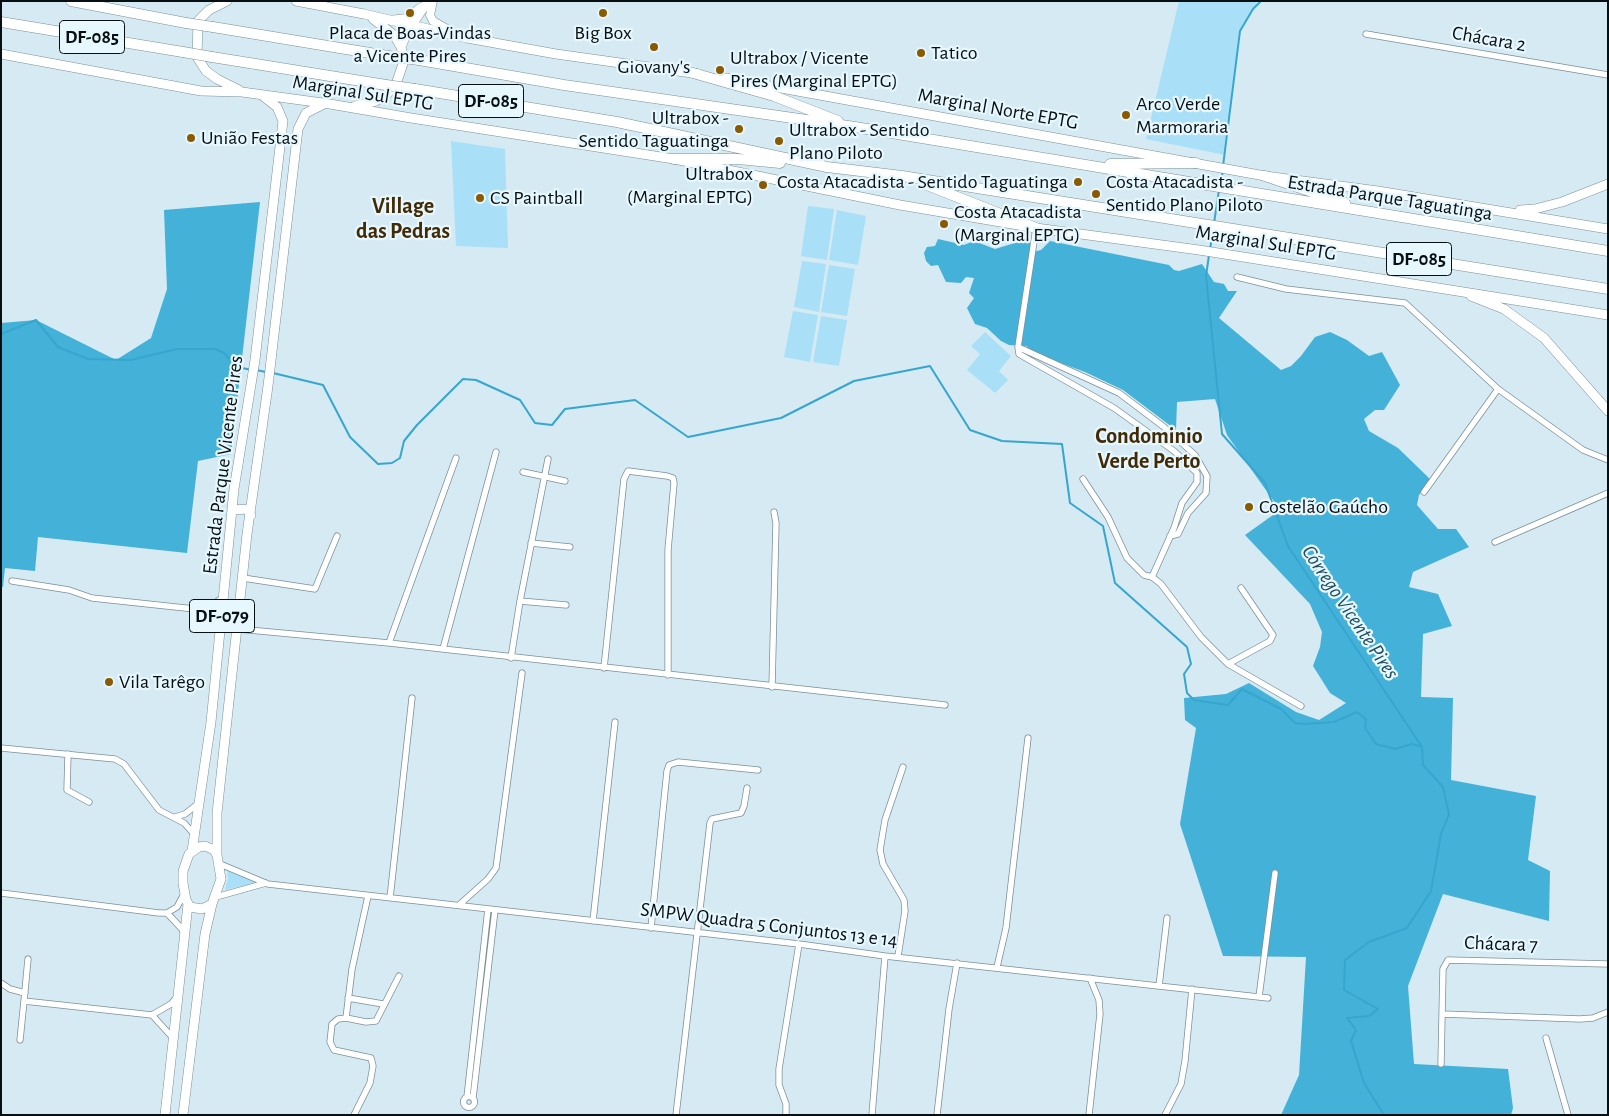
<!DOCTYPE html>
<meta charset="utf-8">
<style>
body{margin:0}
#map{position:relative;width:1609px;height:1116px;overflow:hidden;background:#d5eaf3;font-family:"Alegreya Sans",sans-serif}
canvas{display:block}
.frame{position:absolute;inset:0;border:2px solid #080f12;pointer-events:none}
</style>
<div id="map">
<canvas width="1609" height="1116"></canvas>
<div class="frame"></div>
</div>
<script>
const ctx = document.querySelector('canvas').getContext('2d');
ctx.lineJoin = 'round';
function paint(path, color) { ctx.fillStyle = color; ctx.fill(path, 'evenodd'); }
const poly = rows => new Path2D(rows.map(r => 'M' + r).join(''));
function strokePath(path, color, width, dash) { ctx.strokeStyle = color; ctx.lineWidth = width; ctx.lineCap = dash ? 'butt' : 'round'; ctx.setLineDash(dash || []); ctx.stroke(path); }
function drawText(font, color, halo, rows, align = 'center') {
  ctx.font = font + ' "Alegreya Sans",sans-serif'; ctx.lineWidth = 4.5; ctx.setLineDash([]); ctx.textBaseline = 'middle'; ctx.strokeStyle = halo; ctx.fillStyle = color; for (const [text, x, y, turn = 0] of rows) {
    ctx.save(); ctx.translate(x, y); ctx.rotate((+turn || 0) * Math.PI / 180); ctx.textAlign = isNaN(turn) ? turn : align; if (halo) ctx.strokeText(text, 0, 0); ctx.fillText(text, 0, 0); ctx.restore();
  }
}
paint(poly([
 [1179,1,1258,1,1240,31,1225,155,1146,139],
 [451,141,505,149,508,248,456,246],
 [808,206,834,209,827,260,801,256],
 [837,210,866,216,858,265,829,260],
 [802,261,826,264,819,312,794,307],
 [829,265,855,269,847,316,821,312],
 [793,311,818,315,810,362,784,357],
 [821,316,847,320,839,366,813,362],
 [985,332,1011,356,999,371,1008,380,995,393,967,370,980,354,971,346],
 [227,867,261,882,225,890,228,878]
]), '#a9e0f8');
paint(poly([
 [260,202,231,454,198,461,187,553,38,537,35,571,5,568,3,587,1,587,1,323,36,320,116,360,151,338,167,289,164,210],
 [938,239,964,245,974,241,995,249,1028,239,1036,251,1041,250,1050,241,1169,265,1174,270,1179,271,1202,264,1214,282,1224,284,1228,291,1237,291,1219,318,1281,370,1291,366,1301,356,1315,337,1330,332,1347,340,1369,356,1382,352,1400,385,1384,410,1375,410,1364,419,1369,431,1398,448,1430,479,1419,495,1417,505,1438,529,1456,529,1469,547,1413,572,1409,587,1438,594,1452,626,1423,634,1421,697,1453,698,1451,780,1536,796,1528,860,1550,871,1549,921,1443,894,1408,986,1414,1064,1508,1069,1513,1108,1511,1115,1281,1115,1299,1075,1306,957,1223,956,1180,824,1196,728,1185,720,1184,698,1226,694,1249,683,1296,712,1319,720,1346,703,1330,693,1313,666,1320,647,1322,632,1310,604,1245,535,1280,510,1227,435,1215,399,1177,402,1176,430,1123,390,1085,372,1036,354,1026,346,1009,345,1001,341,987,328,975,324,967,308,974,298,969,293,974,278,966,277,961,283,946,282,938,265,931,266,926,261,924,253,927,247,935,246]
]), '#44b1d9');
strokePath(poly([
 [1223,166,1240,31,1253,9,1261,1],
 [1220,183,1223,171],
 [1214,223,1219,190],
 [1210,250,1213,230],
 [1209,255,1206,276,1222,434,1265,483,1288,546,1422,747,1423,765,1443,787,1449,814,1441,834,1431,891,1407,928,1369,942,1345,960,1344,990,1378,1009,1369,1016,1347,1018,1356,1030,1351,1041,1364,1083,1384,1115],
 [1,334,36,320,58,347,88,359,131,360,177,349,215,349,224,353,237,367,252,370],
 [256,370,266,372],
 [273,373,323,385,350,437,378,464,392,463,400,458,404,441,417,425,463,379,476,380,520,400,535,423,552,425,565,409,635,400,688,437,781,418,854,381,930,366,970,430,1002,441,1062,444,1070,503,1103,526,1115,583,1187,647,1191,664,1184,674,1187,693,1194,700,1228,705,1242,689,1281,709,1295,723,1304,724,1334,722,1357,712,1366,719,1365,728,1376,744,1395,749,1412,744,1422,747]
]), '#37a6ce', 2);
const street = poly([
 [1366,34,1608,75],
 [1036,228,1018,347,1019,354,1114,408,1174,451,1197,473,1197,482,1182,503,1174,528,1152,577,1144,575,1127,558,1108,517,1083,479],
 [1237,277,1286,289,1405,303,1498,389,1583,450,1608,460],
 [1018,347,1119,393,1164,427,1195,455,1207,476,1206,493,1188,513,1178,534,1170,536],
 [523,472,565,481],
 [1424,492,1498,389],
 [1495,542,1608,493],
 [531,543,570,547],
 [1152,577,1161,584,1201,637,1228,664,1301,706],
 [243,578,315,589,337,536],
 [12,581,69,590,92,598,204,610,224,597],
 [520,601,566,605],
 [204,610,219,633],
 [238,629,389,643,945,705],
 [389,643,456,458],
 [443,649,496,452],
 [511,658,520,601,548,459],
 [1228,664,1270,641,1273,635,1241,588],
 [604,668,624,479,628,471,667,476,673,478,674,483,668,550,668,675],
 [772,687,776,523,774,512],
 [1,748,115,759,124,764,159,810,184,823,194,834],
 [68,754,67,790,89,802],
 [175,817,185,814,199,803],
 [220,864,268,884,799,944,885,956,1268,998],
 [1,893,159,913,167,913,177,907,184,894],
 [216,897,266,883],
 [390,898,412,698],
 [459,905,488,879,496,868,522,673],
 [167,913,182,929,184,935],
 [593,921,615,722],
 [651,928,667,771,669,765,678,762,758,770],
 [898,956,905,911,904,900,883,864,880,850,885,820,903,767],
 [997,967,1006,928,1028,738],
 [1,983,10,989,25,993],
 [1159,986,1167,918],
 [1259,997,1275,873],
 [348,998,383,1004],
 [24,1001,28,959],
 [1442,1014,1580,1019,1593,1018,1608,1012],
 [152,1015,171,1004,177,997],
 [346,1018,352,969,368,896],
 [1546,1038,1568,1115],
 [20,1040,24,1001,152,1015,173,1038],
 [1441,1064,1443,969,1448,960,1608,964],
 '463.5 1102a5.5 5.5 0 1 1 11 0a5.5 5.5 0 1 1-11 0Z',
 [467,1097,488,909],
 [473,1098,495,910],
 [354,1115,370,1083,373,1066,371,1058,334,1050,330,1042,332,1024,338,1019,346,1018,366,1022,376,1021,399,976],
 [676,1115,710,823,712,819,741,813,744,806,747,788],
 [786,1115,786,1104,779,1085,779,1069,799,944],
 [872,1115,885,956],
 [937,1115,949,1009,957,963],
 [1089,1115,1100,1014,1099,1000,1090,978],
 [1165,1115,1181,1084,1185,1061,1192,989]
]);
const secondary = poly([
 [433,1,430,15,433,21,454,33],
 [397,19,407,18,421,7]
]);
const primary = poly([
 [227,1,209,10,198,21,197,57,206,71,217,79,239,90],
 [296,1,364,14,467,38,556,54,699,74],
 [401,47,407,32,428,1],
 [1,54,201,91,242,92,330,104,411,118,674,159,900,205,1036,228,1199,250,1608,315],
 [726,78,1265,176,1378,191,1608,229],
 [355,106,376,101,387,94,396,84,404,61,401,47,394,35,373,19],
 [1520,210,1535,209,1562,202,1608,184],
 [1471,296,1504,309,1544,338,1608,411],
 [233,510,247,509,251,515],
 [205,846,214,850,217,855,221,879,212,904,202,909,190,907,186,900,183,883,183,871,189,854,199,847,205,846],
 [192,851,211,722,234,489,255,360,283,121,277,107,263,96],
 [217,855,217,813,247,534,268,386,298,129,306,113,322,105],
 [165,1115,188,904],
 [183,1115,205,934,212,904]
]);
const highway = poly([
 [71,1,186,23],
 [1,22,183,52],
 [213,27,388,56],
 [212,57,386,85],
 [419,60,564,85,855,127,1608,251],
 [693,73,774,96,838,121],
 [415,89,617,122,827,167,902,176,1608,289],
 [674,159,738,159,780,163],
 [1110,164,1196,163],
 [1265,176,1345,203],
 [927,185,1036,228]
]);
strokePath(street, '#7c8f98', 7);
strokePath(secondary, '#7c8f98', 9);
strokePath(primary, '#7c8f98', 10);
strokePath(highway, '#7c8f98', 11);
strokePath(street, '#fff', 5.5);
strokePath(secondary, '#fff', 8);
strokePath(primary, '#fff', 9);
strokePath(highway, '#fff', 10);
const highwayBridge = poly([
 [186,23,213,27],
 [183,52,212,57],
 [388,56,419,60],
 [386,85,415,89]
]);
strokePath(highwayBridge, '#7c8f98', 11, []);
strokePath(highwayBridge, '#fff', 10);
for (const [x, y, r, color] of [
 [410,13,5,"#895a00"],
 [603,13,5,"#895a00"],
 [654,47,5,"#895a00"],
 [921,53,5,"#895a00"],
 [720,70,5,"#895a00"],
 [1126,115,5,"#895a00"],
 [739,129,5,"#895a00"],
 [191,138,5,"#895a00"],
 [779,141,5,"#895a00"],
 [1078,182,5,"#895a00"],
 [763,185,5,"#895a00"],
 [1096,194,5,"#895a00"],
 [480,198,5,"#895a00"],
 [944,224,5,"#895a00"],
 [1249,507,5,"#895a00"],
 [109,682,5,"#895a00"]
]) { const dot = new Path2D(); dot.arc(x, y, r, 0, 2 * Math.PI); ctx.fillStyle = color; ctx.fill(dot); strokePath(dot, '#e6f7fe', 2); }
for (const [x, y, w] of [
 [92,37,65],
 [491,101,65],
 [1419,259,65],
 [222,616,65]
]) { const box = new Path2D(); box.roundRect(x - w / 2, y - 16.5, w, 33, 4); ctx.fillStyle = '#e6f7fe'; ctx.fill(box); strokePath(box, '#080f12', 1); }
drawText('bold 19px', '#080f12', null, [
 ["DF-085",92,37],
 ["DF-085",491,101],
 ["DF-085",1419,259],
 ["DF-079",222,616]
]);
drawText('20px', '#080f12', '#e6f7fe', [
 ["Placa de Boas-Vindas",410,33,"center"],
 ["a Vicente Pires",410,56,"center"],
 ["Big Box",603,33,"center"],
 ["Tatico",931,53],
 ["Ultrabox / Vicente",730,58],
 ["Pires (Marginal EPTG)",730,81],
 ["Giovany's",654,67,"center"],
 ["Arco Verde",1136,104],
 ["Marmoraria",1136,127],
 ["Ultrabox -",729,118,"right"],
 ["Sentido Taguatinga",729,141,"right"],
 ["Ultrabox - Sentido",789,130],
 ["Plano Piloto",789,153],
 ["União Festas",201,138],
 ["Ultrabox",753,174,"right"],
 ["(Marginal EPTG)",753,197,"right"],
 ["Costa Atacadista - Sentido Taguatinga",1068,182,"right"],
 ["Costa Atacadista -",1106,182],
 ["Sentido Plano Piloto",1106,205],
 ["CS Paintball",490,198],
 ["Costa Atacadista",954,212],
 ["(Marginal EPTG)",954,235],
 ["Costelão Gaúcho",1259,507],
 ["Vila Tarêgo",119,682]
], 'left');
drawText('20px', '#080f12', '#e6f7fe', [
 ["Chácara 2",1489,39,10],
 ["Marginal Sul EPTG",363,93,9],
 ["Marginal Norte EPTG",998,109,10],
 ["Estrada Parque Taguatinga",1390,198,9],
 ["Marginal Sul EPTG",1266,243,9],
 ["Estrada Parque Vicente Pires",223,465,-83],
 ["SMPW Quadra 5 Conjuntos 13 e 14",769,925,7],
 ["Chácara 7",1501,944,2]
]);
drawText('italic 21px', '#1f4c5e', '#e6f7fe', [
 ["Córrego Vicente Pires",1350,612,56]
]);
drawText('bold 22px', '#412a05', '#e6f7fe', [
 ["Village",403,206],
 ["das Pedras",403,231],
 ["Condominio",1149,436],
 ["Verde Perto",1149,461]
]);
</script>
